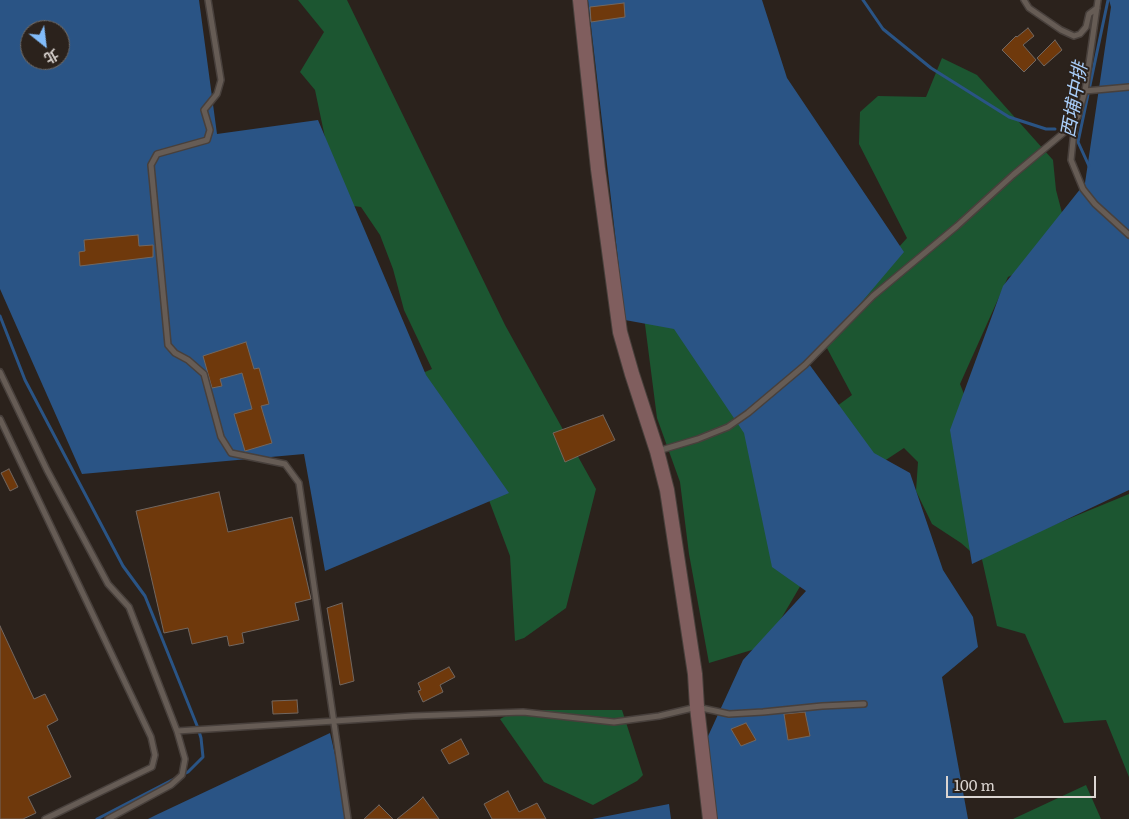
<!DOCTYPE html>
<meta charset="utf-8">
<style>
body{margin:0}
#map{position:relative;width:1129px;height:819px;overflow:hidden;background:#2b221c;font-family:Literata,"Noto Sans TC",serif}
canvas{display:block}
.north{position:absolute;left:20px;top:20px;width:50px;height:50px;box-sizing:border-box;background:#2b221c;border:1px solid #716a64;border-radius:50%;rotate:151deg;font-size:14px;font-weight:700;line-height:20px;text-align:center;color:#dbd5d1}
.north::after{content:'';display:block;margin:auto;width:18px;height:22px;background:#82bcfa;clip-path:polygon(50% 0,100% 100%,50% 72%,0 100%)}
.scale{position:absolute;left:946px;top:776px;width:150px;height:22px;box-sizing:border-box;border:2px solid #dbd5d1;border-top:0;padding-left:6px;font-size:15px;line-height:18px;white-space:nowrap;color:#dbd5d1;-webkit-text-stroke:4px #2b221c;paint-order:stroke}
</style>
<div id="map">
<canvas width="1129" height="819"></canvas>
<div class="north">北</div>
<div class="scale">100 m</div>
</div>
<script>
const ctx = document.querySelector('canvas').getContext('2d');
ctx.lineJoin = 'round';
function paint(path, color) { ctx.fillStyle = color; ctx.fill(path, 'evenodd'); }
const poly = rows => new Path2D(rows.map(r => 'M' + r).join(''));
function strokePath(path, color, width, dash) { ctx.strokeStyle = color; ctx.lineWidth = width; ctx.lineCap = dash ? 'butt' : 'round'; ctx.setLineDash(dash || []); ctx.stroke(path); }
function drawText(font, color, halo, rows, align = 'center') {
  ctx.font = font + ' Literata,"Noto Sans TC",serif'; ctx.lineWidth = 4; ctx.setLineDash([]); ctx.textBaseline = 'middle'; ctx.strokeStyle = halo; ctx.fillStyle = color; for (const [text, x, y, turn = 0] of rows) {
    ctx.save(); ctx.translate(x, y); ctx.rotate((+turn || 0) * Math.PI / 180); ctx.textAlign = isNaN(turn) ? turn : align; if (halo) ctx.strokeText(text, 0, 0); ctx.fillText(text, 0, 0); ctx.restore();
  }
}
paint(poly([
 [298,0,347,0,505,325,596,489,566,608,524,638,515,641,510,556,478,471,404,381,432,369,404,310,393,269,380,235,361,207,339,204,315,90,300,72,324,32],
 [942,58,977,75,1053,160,1056,190,1071,247,1008,277,960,384,1000,485,1010,543,1129,494,1129,777,1106,720,1064,723,1025,634,997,626,981,555,977,557,961,543,932,524,916,491,918,462,904,448,801,516,805,578,765,646,709,663,689,554,680,482,657,418,642,301,702,339,787,443,852,395,820,335,907,238,859,144,860,112,878,96,926,97],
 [517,710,622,710,643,775,637,781,593,805,544,782,500,719],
 [1086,785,1101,819,1013,819]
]), '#1c5631');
paint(poly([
 [0,0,199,0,217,134,318,120,426,375,509,493,325,571,304,454,82,474,0,289],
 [30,30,60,30,60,60,30,60],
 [588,0,762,0,787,78,904,252,809,364,874,453,910,473,943,570,973,617,978,647,942,677,968,819,712,819,704,745,743,660,806,591,772,567,744,433,674,329,625,320],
 [1109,0,1129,0,1129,490,972,564,950,430,1003,286,1085,183,1111,7],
 [330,733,350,819,148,819,156,815],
 [669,804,671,819,592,819]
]), '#2a5485');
strokePath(poly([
 [863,0,883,29,931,68,1009,117,1046,129,1055,129],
 [1089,166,1078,142,1108,0],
 [0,316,25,380,123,566,145,596,198,728,201,738,203,757,188,772,182,775],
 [97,819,174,779]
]), '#2a5485', 3);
const building = poly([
 [624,3,625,17,591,22,590,7,624,3],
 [1028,28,1034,36,1023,45,1036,60,1024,72,1002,50,1016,36,1017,37,1028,28],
 [1055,40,1062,50,1044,66,1037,58,1055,40],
 [138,235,139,246,153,245,153,257,80,266,79,252,85,251,84,240,138,235],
 [246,342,254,369,259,368,269,404,261,406,272,443,245,451,234,414,252,409,242,373,220,379,222,386,212,388,203,356,246,342],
 [603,415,615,440,565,462,553,433,603,415],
 [9,469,18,487,10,491,1,473,9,469],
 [219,492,228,532,292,517,311,599,295,603,299,620,242,633,244,643,229,646,227,636,192,644,188,628,164,633,136,511,219,492],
 [342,603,354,681,340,685,327,608,342,603],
 [0,626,34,699,45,694,58,720,47,726,71,777,28,797,36,813,23,819,0,819,0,626],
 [449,667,455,677,440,685,443,692,423,702,418,691,421,690,418,683,449,667],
 [297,700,298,713,273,714,272,701,297,700],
 [805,712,810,736,788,740,784,714,805,712],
 [746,723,756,740,741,746,731,729,746,723],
 [461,739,469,754,449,764,441,750,461,739],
 [508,791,519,812,537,803,546,819,492,819,484,804,508,791],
 [423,797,439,819,397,819,417,803,423,797],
 [379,805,393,819,364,819,379,805]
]);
paint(building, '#6f390c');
strokePath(building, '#726760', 1);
const lane = poly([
 [208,0,221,80,217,94,204,110,210,130,207,140,157,154,151,165,168,345,175,353,188,360,204,374,221,437,231,453,285,464,299,483,348,819],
 [1024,0,1029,8,1061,30,1074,36,1080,34,1086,27,1089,14,1097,8],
 [1085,91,1129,87],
 [1075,121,1071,160,1083,189,1095,204,1129,235],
 [0,372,47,470,108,584,129,607,177,731,185,759,182,775,171,785,108,819],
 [0,419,151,737,155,755,152,767,45,819],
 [658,451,698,439,728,427,748,413,805,365,873,296,957,226,1013,175,1067,130,1078,116,1085,91,1098,0],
 [177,731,413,716,523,712,614,722,659,716,697,707,729,714,763,712,822,706,864,704]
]);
const secondary = poly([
 [580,0,598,169,620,332,632,374,657,451,667,490,695,674,697,707,710,819]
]);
strokePath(lane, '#48403c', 8);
strokePath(secondary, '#48403c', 16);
strokePath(lane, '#665c55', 5);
strokePath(secondary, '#805e5e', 14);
drawText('italic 19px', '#a9cefa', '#2b221c', [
 ["西埔中排",1075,100,-80]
]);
</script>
